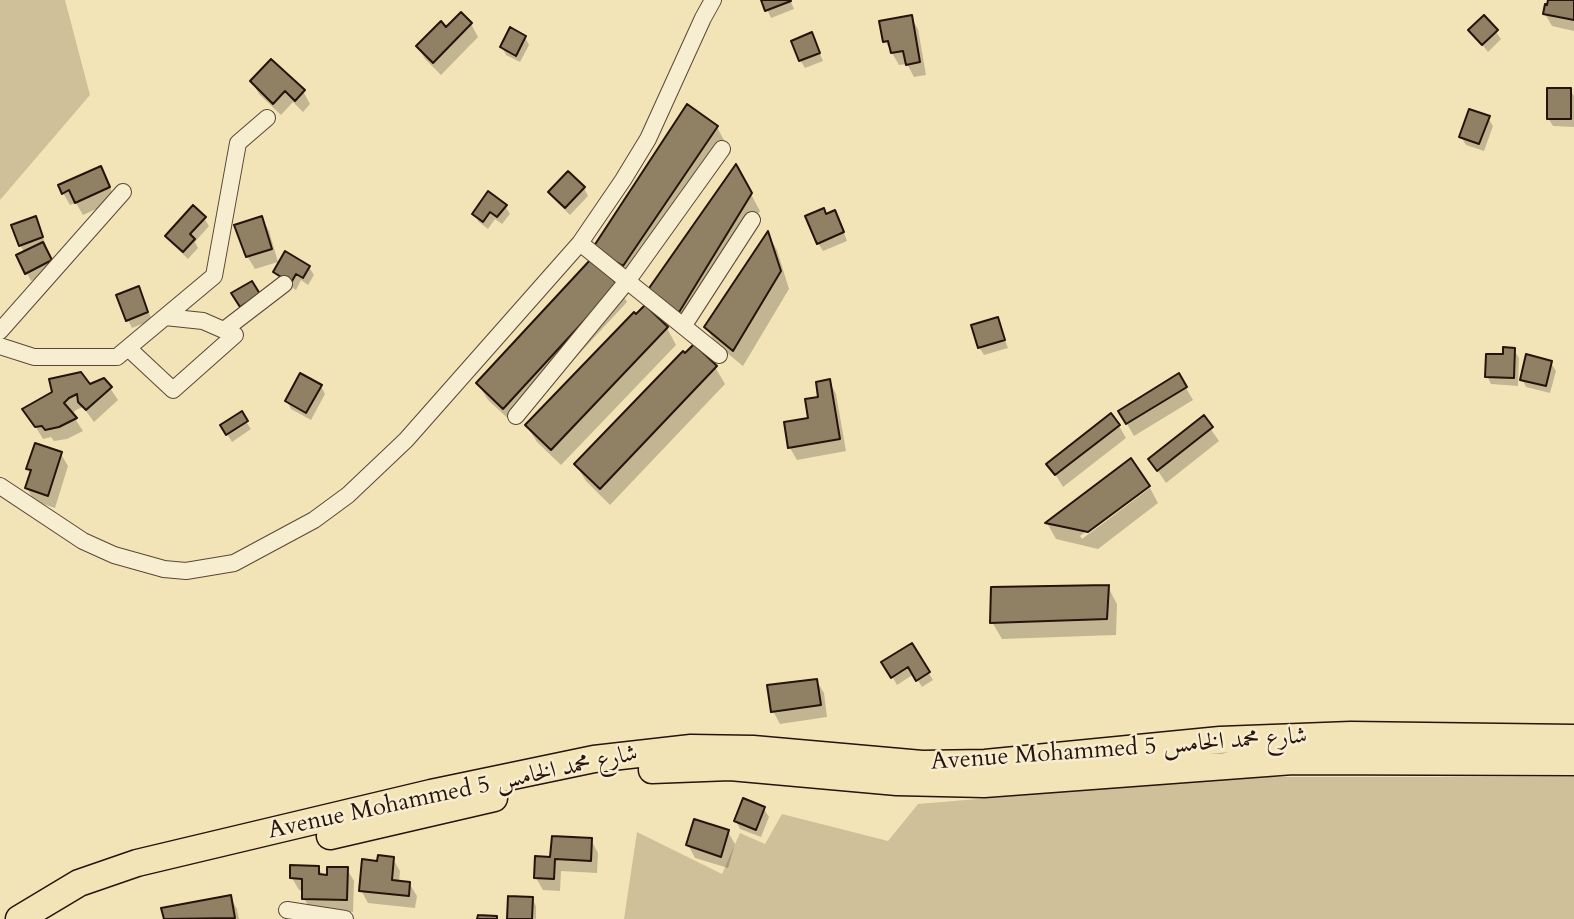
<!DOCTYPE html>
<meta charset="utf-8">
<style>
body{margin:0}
canvas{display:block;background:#f2e4b7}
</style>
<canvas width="1574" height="919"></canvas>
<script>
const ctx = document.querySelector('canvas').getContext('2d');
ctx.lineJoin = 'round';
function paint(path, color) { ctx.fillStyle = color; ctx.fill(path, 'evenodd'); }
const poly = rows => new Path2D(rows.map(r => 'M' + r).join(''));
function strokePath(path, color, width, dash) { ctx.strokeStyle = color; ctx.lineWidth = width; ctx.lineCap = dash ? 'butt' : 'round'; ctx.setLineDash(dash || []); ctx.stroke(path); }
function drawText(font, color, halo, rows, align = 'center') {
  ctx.font = font + ' Cardo,Amiri,serif'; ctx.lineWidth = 5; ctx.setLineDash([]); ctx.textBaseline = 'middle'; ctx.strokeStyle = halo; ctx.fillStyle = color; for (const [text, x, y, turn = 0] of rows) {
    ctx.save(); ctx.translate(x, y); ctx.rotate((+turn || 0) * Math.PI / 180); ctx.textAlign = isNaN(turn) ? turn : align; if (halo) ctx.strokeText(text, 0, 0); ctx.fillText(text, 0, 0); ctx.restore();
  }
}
paint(poly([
 [0,0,65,0,90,95,0,200],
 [1240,777,1574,777,1574,919,624,919,637,832,722,874,740,833,765,844,782,814,888,841,918,804]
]), '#cfc09a');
paint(poly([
 [763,0,790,0,794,9,771,18],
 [1550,0,1574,0,1574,31,1552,26,1545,14],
 [911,17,918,29,926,75,914,77,907,64,899,65,885,41],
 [471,24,478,37,441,75,425,59,418,47],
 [1470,30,1496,32,1501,39,1488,52],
 [525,37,529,45,520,62,506,55,502,47],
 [815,42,823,61,805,68,800,60],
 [252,82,303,91,310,104,303,112,293,102,281,115,259,94],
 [1570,90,1574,96,1574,127,1553,126,1548,118],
 [1488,118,1493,126,1484,151,1466,145,1461,137],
 [717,127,726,144,633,282,604,265],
 [101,169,116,200,83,215,76,203,70,205,63,193],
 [745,183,760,211,688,329,659,308],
 [584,188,588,196,570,215,555,200,550,192],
 [505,206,510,214,502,224,495,219,488,229,479,222,474,214],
 [35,218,46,245,44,246,55,269,31,281,18,256,25,253,20,245],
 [204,218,209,226,195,242,198,248,188,259,172,244,167,236],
 [262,218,269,231,278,262,255,269,247,256],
 [839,220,847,241,823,251,818,243],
 [768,235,777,250,789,289,743,366,716,344,706,327],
 [309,267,314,275,308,285,301,280,296,290,280,280,275,272],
 [617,285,627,302,514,424,488,400,478,384],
 [142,296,152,320,132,328,128,320],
 [997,319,1008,348,984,355,979,347],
 [667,328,676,345,561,465,537,442,527,426],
 [1514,350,1519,358,1518,386,1491,384,1487,376,1504,356],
 [1551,363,1556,371,1550,393,1526,387,1522,379],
 [715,367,725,384,610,505,586,481,576,465],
 [1179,376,1193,400,1134,436,1120,412],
 [829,381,836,394,846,451,797,460,790,448,810,420],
 [90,386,110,388,118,400,94,422,83,407,76,410,72,414,83,431,67,439,54,441,51,437,43,439,25,409],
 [321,386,325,394,311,420,291,409,287,401],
 [241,414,251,429,232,442,222,426],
 [1203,418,1219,441,1166,483,1150,459],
 [1119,426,1126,438,1063,487,1049,464],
 [61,454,68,466,55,508,34,501,27,488,31,474,28,469],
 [1148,485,1080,536,1082,539,1150,488,1158,503,1098,549,1056,539,1047,523],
 [1108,587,1117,604,1116,635,1002,639,992,622],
 [911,645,933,680,922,687,914,674,897,685,884,662],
 [816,680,824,693,827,717,780,724,773,711],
 [764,809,769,817,761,837,740,829,736,821],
 [728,832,735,844,728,868,695,858,688,845],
 [591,840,598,853,597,873,561,871,560,891,543,890,536,878,552,859],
 [393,859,400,871,399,882,409,883,417,896,415,908,368,903,361,890,379,863],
 [318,867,323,876,347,869,354,881,353,912,311,911,304,898,304,891,299,890,292,878],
 [230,897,237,909,239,919,165,919,164,910],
 [532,898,536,906,536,919,509,919]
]), '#0003');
const building = poly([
 [761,0,790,0,791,1,765,11,761,0],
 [1548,0,1574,0,1574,20,1543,14,1545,4,1547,5,1548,0],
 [461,12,472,23,433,63,416,46,441,21,446,27,461,12],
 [912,15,920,62,906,65,903,51,891,53,888,41,883,42,879,21,912,15],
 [1484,15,1498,30,1482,45,1468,30,1484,15],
 [510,27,526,36,516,56,500,47,510,27],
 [812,32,820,53,799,61,791,41,812,32],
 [271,59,305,90,295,101,285,91,273,104,250,81,271,59],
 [1547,88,1571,88,1571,119,1547,119,1547,88],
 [687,104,718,126,623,266,592,249,687,104],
 [1469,109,1490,116,1479,144,1459,137,1469,109],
 [736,164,752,193,678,314,647,291,736,164],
 [101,166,110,187,75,203,69,190,62,194,58,185,101,166],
 [568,171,585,187,565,208,548,192,568,171],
 [488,191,507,205,497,217,490,212,483,222,472,214,488,191],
 [193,205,206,217,190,234,195,239,183,252,165,236,193,205],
 [824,208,826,214,835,210,844,232,817,244,805,216,824,208],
 [36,216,43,237,19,246,11,225,36,216],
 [262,216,272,249,246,257,234,225,262,216],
 [768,231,781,271,733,351,704,327,768,231],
 [43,242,52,260,25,274,16,255,43,242],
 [285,251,310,266,303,278,296,274,291,283,273,272,285,251],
 [591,259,618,284,503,409,476,383,591,259],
 [252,281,260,294,240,307,231,293,252,281],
 [139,286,148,312,126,321,116,295,139,286],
 [645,305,668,327,551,450,525,425,634,312,636,314,645,305],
 [998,317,1005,340,978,348,971,325,998,317],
 [694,344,717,366,600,489,574,464,683,351,685,353,694,344],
 [1503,347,1515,348,1514,378,1485,377,1486,354,1503,354,1503,347],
 [1526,354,1552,361,1546,386,1520,380,1526,354],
 [81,372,90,384,104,378,112,387,86,410,78,402,77,394,69,398,64,403,77,418,59,427,45,430,42,426,35,427,22,409,52,392,49,379,81,372],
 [300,373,322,385,306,413,285,401,300,373],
 [1179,373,1187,387,1126,424,1118,411,1179,373],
 [830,379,840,439,788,448,784,422,808,418,805,399,818,397,816,382,830,379],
 [242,411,248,421,226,435,220,425,242,411],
 [1111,413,1120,425,1055,475,1046,464,1111,413],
 [1204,415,1213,427,1157,471,1148,459,1204,415],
 [35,443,62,452,48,496,25,488,31,470,26,469,35,443],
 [1131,458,1150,486,1088,532,1045,523,1131,458],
 [1109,585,1107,619,990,623,991,587,1109,585],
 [912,643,930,672,916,681,908,667,891,678,881,662,912,643],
 [817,679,821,705,771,712,767,685,817,679],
 [743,798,765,807,756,830,734,821,743,798],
 [694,819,729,830,721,857,686,845,694,819],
 [552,836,592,838,591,861,555,859,554,879,534,878,535,856,550,857,552,836],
 [378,855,394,857,392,880,410,882,409,896,359,891,362,859,377,861,378,855],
 [290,865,319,866,319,874,327,875,327,867,348,867,347,900,302,899,302,879,290,878,290,865],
 [231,895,235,918,164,919,161,908,231,895],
 [508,896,533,897,532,919,507,919,508,896],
 [478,915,497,916,497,919,477,919,478,915]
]);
paint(building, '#908064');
strokePath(building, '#26130b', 2);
const minor = poly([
 [580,243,719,355],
 [684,325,752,220],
 [224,330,284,284],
 [0,331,123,192],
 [0,346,34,357,117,357,214,276,238,143,267,118],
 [128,348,173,390,235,335,203,321,165,317],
 [516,416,628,280,722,149],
 [0,486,83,541,114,555,164,569,186,571,234,563,314,520,348,495,406,440,580,243,623,180,648,139,703,18,713,0],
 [287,910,345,919]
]);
const primary = poly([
 [652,770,730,767,897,782,984,784,1293,761,1574,762],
 [330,836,494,798],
 [19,919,79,883,137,863,431,793,594,759,691,748,753,749,922,764,985,763,1220,740,1351,735,1574,738]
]);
strokePath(minor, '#594736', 18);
strokePath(primary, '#26130b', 29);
strokePath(minor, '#f7edd0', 16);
strokePath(primary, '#f2e4b7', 26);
drawText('24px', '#26130b', '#f7edd0', [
 ["Avenue Mohammed 5 شارع محمد الخامس",1119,750,-4],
 ["Avenue Mohammed 5 شارع محمد الخامس",453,793,-12]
]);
</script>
